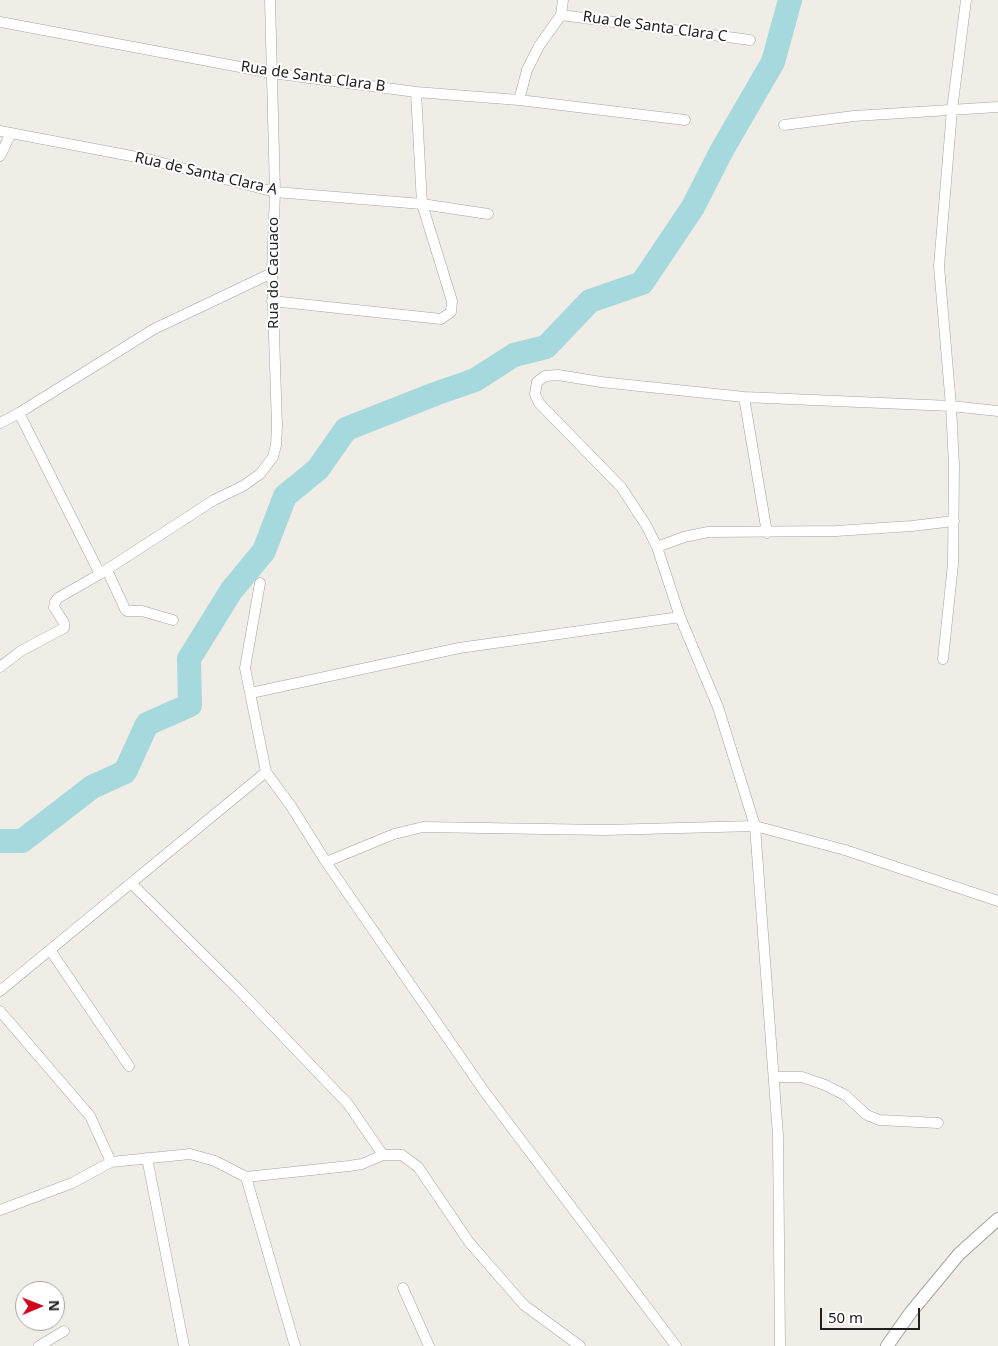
<!DOCTYPE html>
<style>
body{margin:0}
#map{position:relative;width:998px;height:1346px;overflow:hidden;background:#f0ece6;font-family:"Noto Sans",sans-serif}
canvas{display:block}
.north{position:absolute;left:15px;top:1281px;width:50px;height:50px;box-sizing:border-box;background:#fff;border:1px solid #a6a6a6;border-radius:50%;rotate:89deg;font-size:14px;font-weight:700;line-height:20px;text-align:center;color:#202020}
.north::after{content:'';display:block;margin:auto;width:18px;height:22px;background:#cf001b;clip-path:polygon(50% 0,100% 100%,50% 72%,0 100%)}
.scale{position:absolute;left:820px;top:1308px;width:100px;height:22px;box-sizing:border-box;border:2px solid #202020;border-top:0;padding-left:6px;font-size:15px;line-height:18px;white-space:nowrap;color:#202020;-webkit-text-stroke:4px #fff;paint-order:stroke}
</style>
<div id="map">
<canvas width="998" height="1346"></canvas>
<div class="north">N</div>
<div class="scale">50 m</div>
</div>
<script>
const ctx = document.querySelector('canvas').getContext('2d');
ctx.lineJoin = 'round';
const poly = rows => new Path2D(rows.map(r => 'M' + r).join(''));
function strokePath(path, color, width, dash) { ctx.strokeStyle = color; ctx.lineWidth = width; ctx.lineCap = dash ? 'butt' : 'round'; ctx.setLineDash(dash || []); ctx.stroke(path); }
function drawText(font, color, halo, rows, align = 'center') {
  ctx.font = font + ' "Noto Sans",sans-serif'; ctx.lineWidth = 4; ctx.setLineDash([]); ctx.textBaseline = 'middle'; ctx.strokeStyle = halo; ctx.fillStyle = color; for (const [text, x, y, turn = 0] of rows) {
    ctx.save(); ctx.translate(x, y); ctx.rotate((+turn || 0) * Math.PI / 180); ctx.textAlign = isNaN(turn) ? turn : align; if (halo) ctx.strokeText(text, 0, 0); ctx.fillText(text, 0, 0); ctx.restore();
  }
}
strokePath(poly([
 [0,841,22,841,92,787,125,772,147,724,190,705,189,659,231,591,264,551,285,496,318,469,346,429,435,394,475,380,514,355,546,347,590,301,642,283,693,207,722,150,773,62,790,0]
]), '#a6d9de', 24);
const minor = poly([
 [561,15,750,40],
 [0,22,272,73,416,92,519,100,685,120],
 [519,100,527,70,539,46,561,15,563,0],
 [784,125,854,116,998,107],
 [0,131,147,159,275,192,422,204,488,214],
 [0,156,11,133],
 [272,301,441,319,451,312,452,301,422,204,416,92],
 [744,397,767,533],
 [19,413,100,574],
 [0,423,19,413,154,329,272,273],
 [657,547,684,537,708,532,836,531,912,526,954,521],
 [107,570,125,609,127,611,142,611,173,620],
 [260,583,245,668,266,772,291,806,326,862,484,1091,676,1346],
 [943,659,953,564,954,465,951,406,939,266,952,110,966,0],
 [0,667,21,651,64,628,64,623,54,607,55,602,58,598,100,574,214,500,243,486,260,474,273,457,276,445,277,426,272,273,275,192,270,0],
 [251,693,459,648,680,617],
 [326,862,394,834,423,827,605,830,755,826,845,850,998,901],
 [131,883,238,989,348,1104,383,1155],
 [50,950,129,1066],
 [0,991,266,772],
 [0,1011,90,1116,111,1162],
 [774,1077,802,1077,825,1085,845,1095,867,1115,879,1120,938,1123],
 [147,1158,184,1346],
 [246,1177,295,1346],
 [0,1210,72,1183,111,1162,190,1154,215,1161,246,1177,349,1166,362,1164,383,1155,402,1155,418,1167,469,1242,524,1305,580,1346],
 [403,1288,429,1346],
 [39,1346,64,1331],
 [780,1346,778,1136,755,826,718,707,680,617,657,547,646,525,621,487,539,403,535,394,537,382,545,376,558,375,601,382,744,397,951,406,998,411]
]);
const tertiary = poly([
 [887,1346,911,1312,959,1254,998,1219]
]);
strokePath(minor, '#a4a4a4', 11);
strokePath(tertiary, '#a4a4a4', 14);
strokePath(minor, '#fff', 10);
strokePath(tertiary, '#fff', 12);
drawText('15px', '#202020', '#fff', [
 ["Rua de Santa Clara C",655,27,8],
 ["Rua de Santa Clara B",313,77,8],
 ["Rua de Santa Clara A",206,174,13],
 ["Rua do Cacuaco",274,273,-90]
]);
</script>
